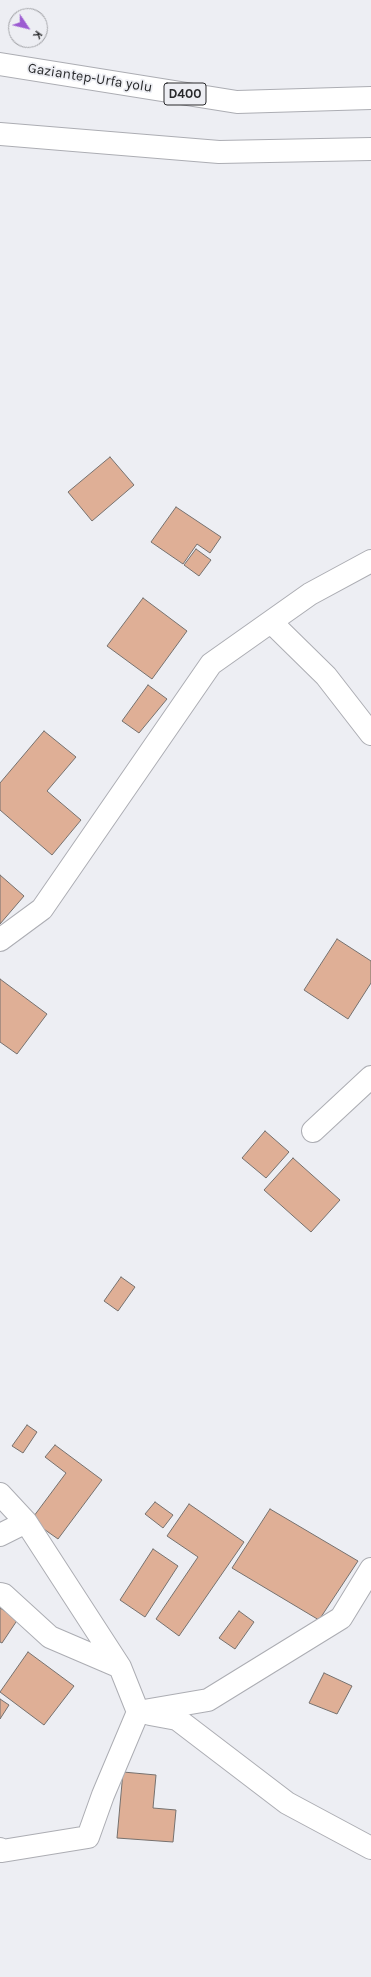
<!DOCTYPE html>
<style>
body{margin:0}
#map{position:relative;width:371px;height:1977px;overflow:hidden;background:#edeef3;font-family:Karla,sans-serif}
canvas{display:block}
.north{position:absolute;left:8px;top:8px;width:40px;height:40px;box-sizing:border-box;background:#edeef3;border:1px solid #9e9fa3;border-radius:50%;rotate:125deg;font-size:11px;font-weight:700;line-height:16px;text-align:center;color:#28292b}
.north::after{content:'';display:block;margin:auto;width:14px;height:18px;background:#9c5bd1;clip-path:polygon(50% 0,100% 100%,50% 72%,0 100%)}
</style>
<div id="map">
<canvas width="371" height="1977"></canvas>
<div class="north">K</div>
</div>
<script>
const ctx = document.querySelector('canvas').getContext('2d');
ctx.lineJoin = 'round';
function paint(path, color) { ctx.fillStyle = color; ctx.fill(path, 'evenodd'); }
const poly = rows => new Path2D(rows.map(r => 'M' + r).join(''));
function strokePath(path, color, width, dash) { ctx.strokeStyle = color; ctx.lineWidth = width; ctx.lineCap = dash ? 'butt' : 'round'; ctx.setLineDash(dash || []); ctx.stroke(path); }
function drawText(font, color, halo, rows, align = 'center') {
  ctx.font = font + ' Karla,sans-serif'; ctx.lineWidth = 3.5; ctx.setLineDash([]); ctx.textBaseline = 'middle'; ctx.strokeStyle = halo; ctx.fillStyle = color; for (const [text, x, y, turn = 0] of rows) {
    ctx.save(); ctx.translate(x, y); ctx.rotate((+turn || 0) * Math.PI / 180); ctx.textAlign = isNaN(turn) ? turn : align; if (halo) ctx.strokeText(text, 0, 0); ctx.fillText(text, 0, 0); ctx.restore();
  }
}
const building = poly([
 [110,457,134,485,92,521,68,492,110,457],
 [176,507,221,537,210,553,197,544,183,564,151,542,176,507],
 [196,549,211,560,199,576,184,565,196,549],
 [143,598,187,631,152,679,107,646,143,598],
 [148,685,167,699,139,733,122,721,148,685],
 [44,731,76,757,47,791,81,820,52,855,0,810,0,783,44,731],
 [0,875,24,896,0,924,0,875],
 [337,939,371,961,371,983,348,1019,304,990,337,939],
 [0,979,47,1014,17,1054,0,1042,0,979],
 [265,1131,289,1152,266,1178,242,1158,265,1131],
 [293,1158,340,1200,311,1232,264,1190,293,1158],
 [121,1277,135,1287,118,1311,104,1301,121,1277],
 [27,1425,37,1432,23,1453,12,1446,27,1425],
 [55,1445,102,1480,58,1539,31,1520,66,1473,45,1457,55,1445],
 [155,1502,173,1515,163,1528,145,1514,155,1502],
 [189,1504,244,1542,179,1636,156,1619,198,1557,167,1536,189,1504],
 [270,1509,358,1561,319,1620,232,1568,270,1509],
 [153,1549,178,1566,145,1617,120,1600,153,1549],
 [0,1608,18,1619,2,1643,0,1642,0,1608],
 [239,1611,254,1622,235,1649,219,1638,239,1611],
 [28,1652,74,1686,44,1725,0,1692,28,1652],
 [324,1673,352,1686,337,1714,309,1703,324,1673],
 [0,1699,9,1705,0,1719,0,1699],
 [123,1772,156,1775,153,1808,176,1810,173,1842,117,1838,123,1772]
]);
paint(building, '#dfaf96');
strokePath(building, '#76716e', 1);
const minor = poly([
 [271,622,326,676,371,734],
 [0,940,42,909,211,664,310,594,371,561],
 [313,1131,371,1077],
 [0,1494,26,1522,120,1667,138,1712,103,1795,88,1837,2,1851,0,1849],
 [0,1535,26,1522],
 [0,1594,4,1595,50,1637,120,1667],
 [138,1712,208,1700,341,1618,371,1569],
 [150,1714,177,1719,287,1803,371,1848]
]);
const highway = poly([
 [0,64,237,102,371,98],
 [0,134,219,152,371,149]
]);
strokePath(minor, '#acadb3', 24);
strokePath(highway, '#acadb3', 24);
strokePath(minor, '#fff', 22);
strokePath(highway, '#fff', 22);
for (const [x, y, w] of [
 [185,94,42]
]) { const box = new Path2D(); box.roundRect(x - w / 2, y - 11, w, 22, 3); ctx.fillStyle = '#edeef3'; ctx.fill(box); strokePath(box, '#28292b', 1); }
drawText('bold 13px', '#28292b', null, [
 ["D400",185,94]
]);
drawText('14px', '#28292b', '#edeef3', [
 ["Gaziantep-Urfa yolu",90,78,9]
]);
</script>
